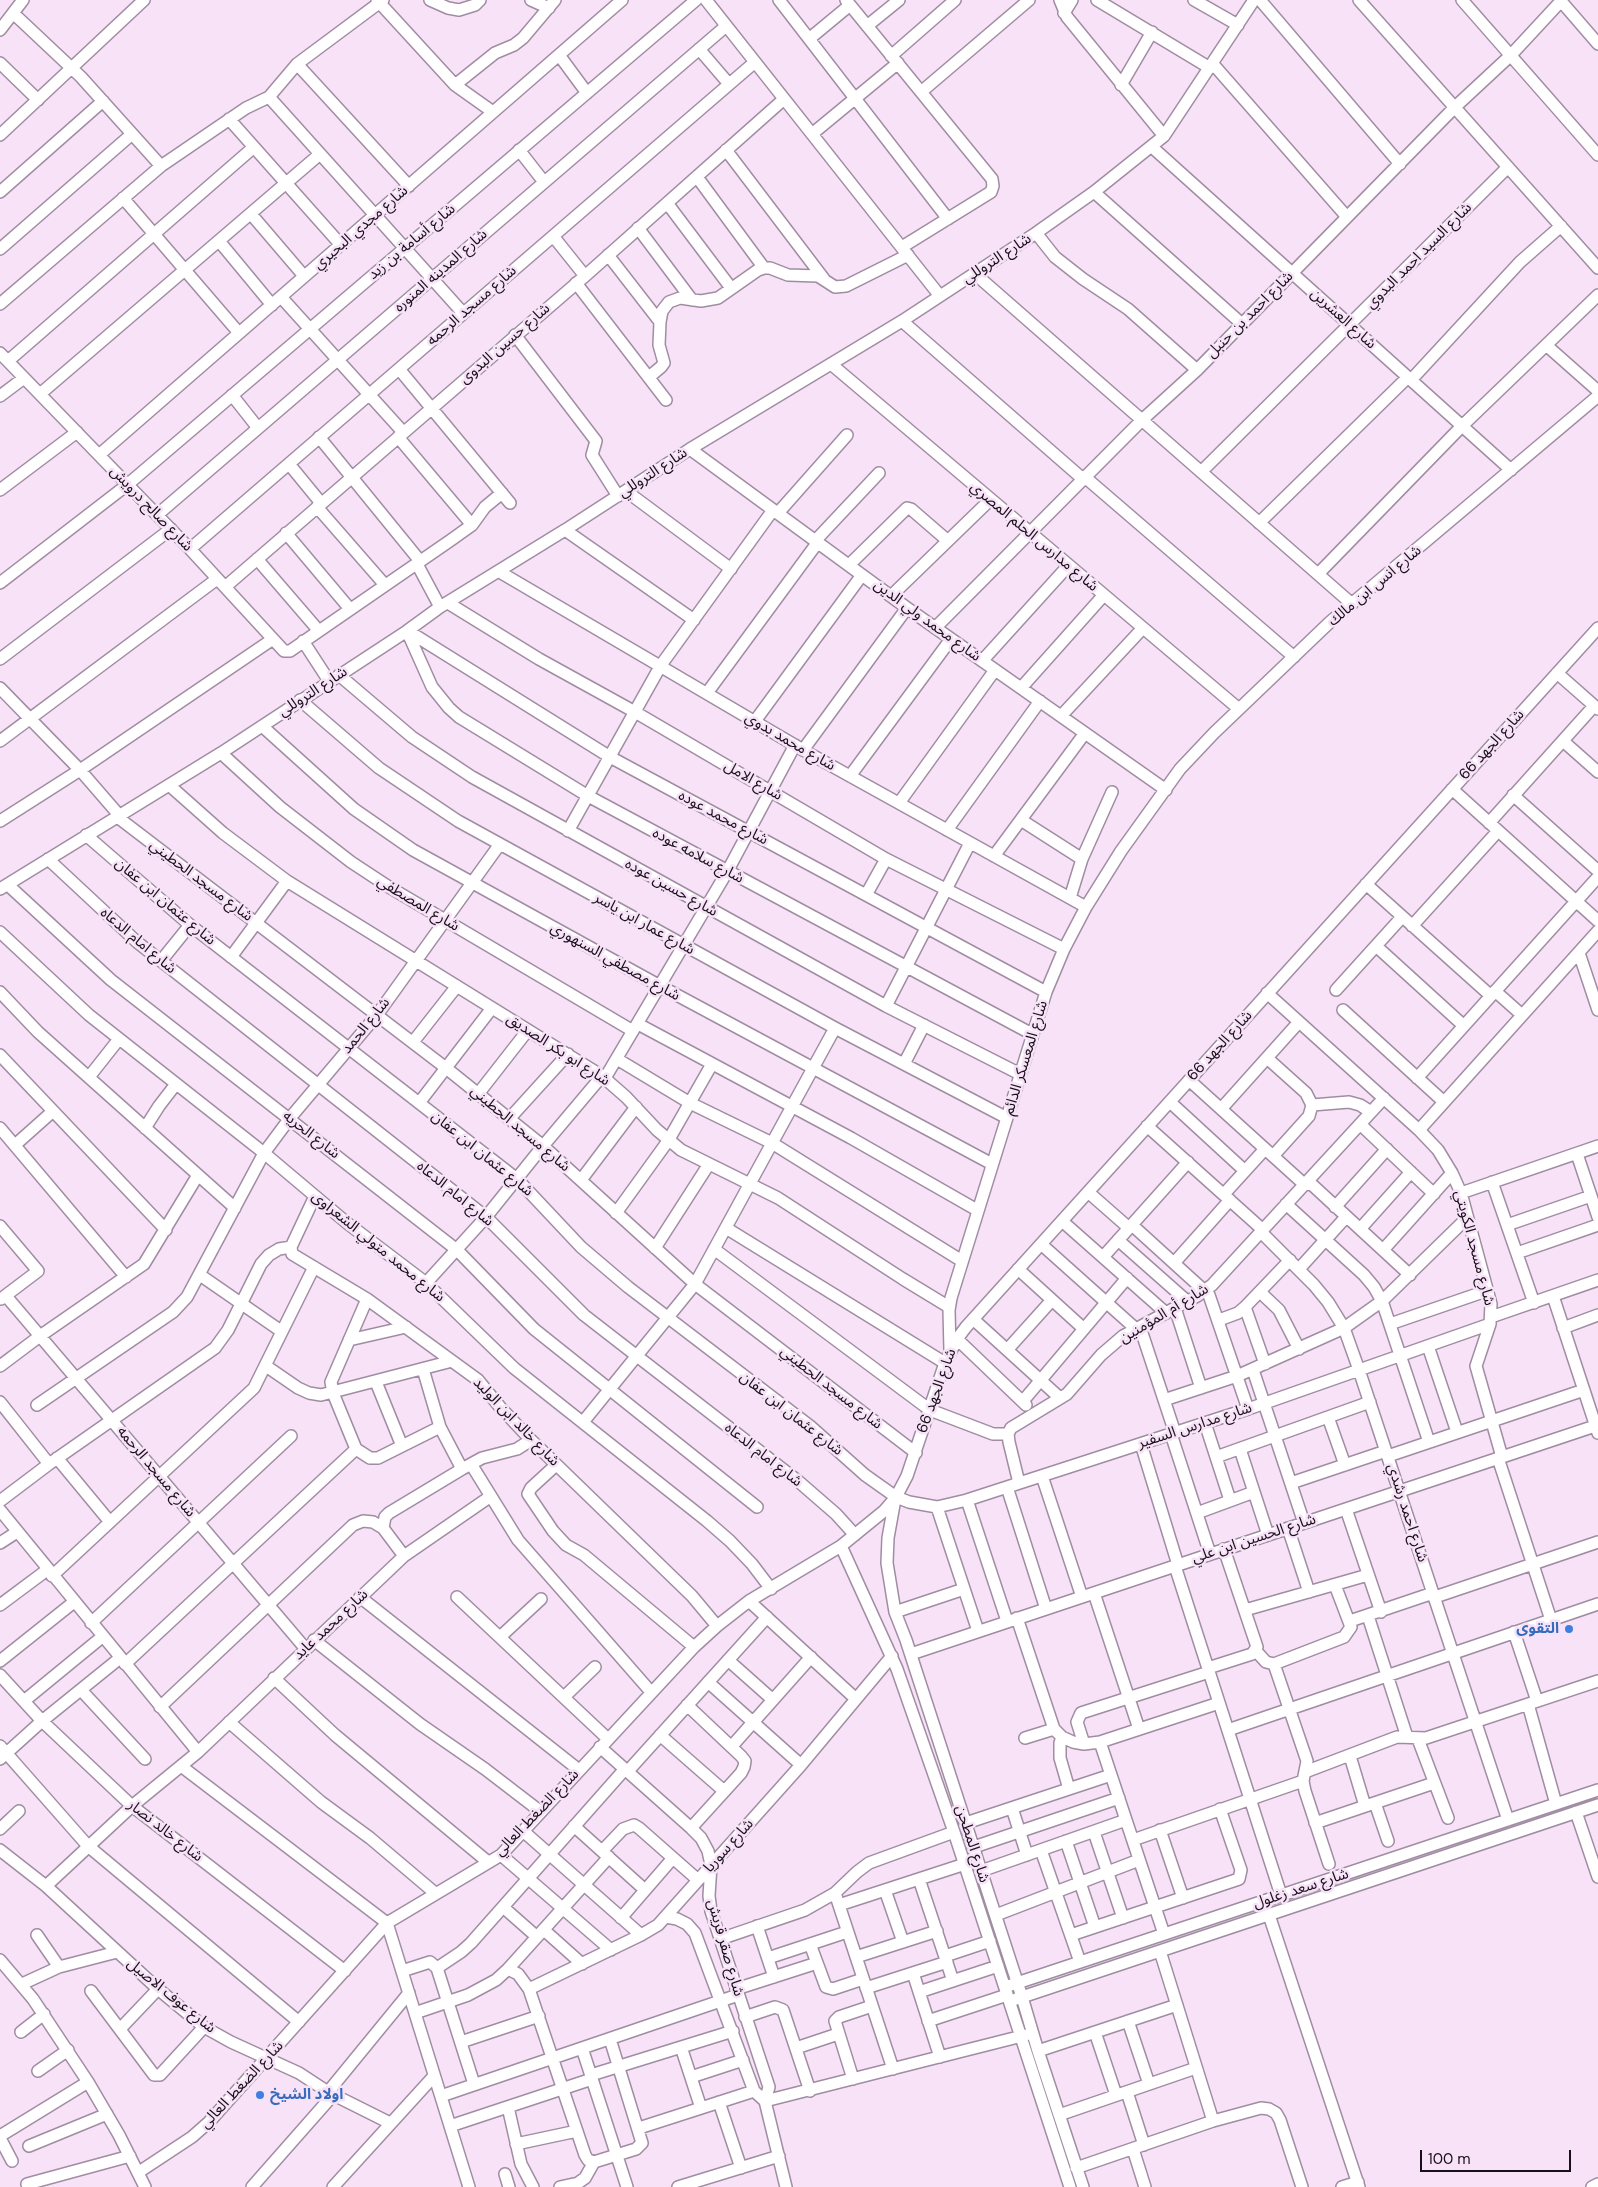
<!DOCTYPE html>
<meta charset="utf-8">
<style>
body{margin:0}
#map{position:relative;width:1598px;height:2187px;overflow:hidden;background:#f7e2f8;font-family:"DM Sans",sans-serif}
canvas{display:block}
.scale{position:absolute;left:1420px;top:2150px;width:151px;height:22px;box-sizing:border-box;border:2px solid #171018;border-top:0;padding-left:6px;font-size:15px;line-height:18px;white-space:nowrap;color:#171018;-webkit-text-stroke:4px #f7e2f8;paint-order:stroke}
</style>
<div id="map">
<canvas width="1598" height="2187"></canvas>
<div class="scale">100 m</div>
</div>
<script>
const ctx = document.querySelector('canvas').getContext('2d');
ctx.lineJoin = 'round';
const poly = rows => new Path2D(rows.map(r => 'M' + r).join(''));
function strokePath(path, color, width, dash) { ctx.strokeStyle = color; ctx.lineWidth = width; ctx.lineCap = dash ? 'butt' : 'round'; ctx.setLineDash(dash || []); ctx.stroke(path); }
function drawText(font, color, halo, rows, align = 'center') {
  ctx.font = font + ' "DM Sans","Noto Sans Arabic",sans-serif'; ctx.lineWidth = 5; ctx.setLineDash([]); ctx.textBaseline = 'middle'; ctx.strokeStyle = halo; ctx.fillStyle = color; for (const [text, x, y, turn = 0] of rows) {
    ctx.save(); ctx.translate(x, y); ctx.rotate((+turn || 0) * Math.PI / 180); ctx.textAlign = isNaN(turn) ? turn : align; if (halo) ctx.strokeText(text, 0, 0); ctx.fillText(text, 0, 0); ctx.restore();
  }
}
const minor = poly([
 [377,0,455,85,493,112],
 [430,0,448,8,459,10,475,5,480,0],
 [531,0,549,8],
 [706,0,940,296],
 [779,0,948,219],
 [846,0,992,179,993,186,991,192,902,247],
 [1060,0,1067,17,1164,136],
 [1097,0,1210,68],
 [1194,0,1238,25],
 [1260,0,1400,164],
 [1359,0,1598,268],
 [1462,0,1598,155],
 [1560,0,1598,44],
 [13,13,81,77,161,166],
 [1064,13,1072,0],
 [867,26,899,0],
 [0,30,23,0],
 [809,39,850,5],
 [699,49,729,84],
 [559,55,587,93],
 [891,56,955,0],
 [0,63,38,100],
 [297,64,409,186],
 [1213,64,1347,217],
 [455,85,495,53,514,45,523,38,555,0],
 [1121,85,1152,32],
 [921,92,1029,0],
 [269,97,463,313],
 [229,119,341,245],
 [812,134,898,63],
 [0,135,144,0],
 [1152,147,1511,470],
 [519,150,544,182],
 [726,150,824,279],
 [697,177,764,268],
 [0,192,103,101],
 [1094,192,1242,324],
 [123,198,239,333],
 [667,203,731,288],
 [251,214,304,276],
 [638,228,692,300],
 [1036,233,1055,257,1083,279,1128,309,1197,370],
 [553,236,585,276],
 [219,241,272,305],
 [0,249,132,134],
 [608,255,660,322],
 [974,273,1352,604],
 [576,283,666,400],
 [281,297,403,432],
 [0,304,161,166,246,108,269,97,297,64,383,0],
 [902,321,1084,480],
 [515,335,596,441,592,455,618,496],
 [1546,345,1598,391],
 [0,353,190,549,284,651,290,651,451,540,472,525,485,507,502,493],
 [8,361,254,147],
 [831,364,1239,709],
 [399,369,510,503],
 [649,377,661,367,664,363,659,345,660,322,662,311,669,302,680,298,701,301,718,298,758,270,764,268,770,268,788,275,818,276,835,287,846,286,908,255],
 [1411,380,1520,262,1561,226],
 [40,394,320,154],
 [232,395,258,428],
 [0,396,24,378],
 [319,437,420,561],
 [398,437,472,525],
 [690,449,907,608,1166,790],
 [99,455,622,0],
 [289,464,321,503],
 [1201,472,1508,167],
 [1086,478,1294,657],
 [0,490,77,432],
 [626,491,731,569],
 [317,507,385,585],
 [778,513,847,435],
 [157,515,725,27],
 [1259,523,1408,377],
 [565,530,694,620],
 [286,533,350,609],
 [815,541,879,473],
 [190,549,755,62],
 [257,559,319,631],
 [417,564,440,607],
 [849,565,907,508,911,509,948,541],
 [498,571,803,750,1086,907],
 [1318,574,1462,426,1598,295],
 [0,583,127,485,696,0],
 [225,587,585,276,784,99],
 [891,596,990,500],
 [448,603,539,659,635,712,886,859,1064,949],
 [935,628,1142,420,1197,370,1455,107,1511,55,1562,0],
 [407,631,432,687,449,708,459,717,588,796,1032,1034],
 [408,631,610,757,1046,992],
 [303,641,329,681],
 [0,659,171,529],
 [982,661,1068,566],
 [1557,673,1598,709],
 [339,675,412,737,472,777,886,1006,1020,1074],
 [0,688,80,770,119,815],
 [1021,688,1103,596],
 [707,693,818,542],
 [300,700,379,768,458,821,835,1028,1007,1118],
 [1061,716,1142,629],
 [755,721,862,575],
 [262,726,354,809,413,850,660,986,992,1164],
 [0,741,217,579],
 [1563,741,1598,772],
 [803,750,907,608],
 [221,753,280,807,351,862,389,887,633,1031],
 [850,776,951,639],
 [169,785,223,833,287,881,602,1076,626,1097,657,1130,681,1150,778,1198,903,1279,949,1307],
 [1452,789,1598,921],
 [1513,795,1598,871],
 [899,803,995,670],
 [116,816,446,1068,543,1146,695,1284,916,1453],
 [1021,820,1082,859],
 [0,821,80,770,273,639],
 [1489,823,1594,706],
 [947,830,1040,701],
 [568,831,661,665,773,510],
 [86,835,190,925,517,1179,581,1247,628,1287,810,1426,865,1475,896,1497,909,1502,937,1507,967,1500,1248,1409,1490,1324],
 [994,856,1085,733],
 [48,859,137,942,486,1217,584,1315,798,1481,836,1514,855,1535],
 [1366,884,1491,996],
 [8,885,111,980,457,1250,534,1329,757,1507],
 [0,889,221,753,407,631,440,607,565,530,690,449,902,321,1036,233,1094,192,1164,136,1254,0],
 [866,895,886,859],
 [1070,898,1082,859,1112,792],
 [1412,926,1498,831],
 [0,932,89,1015,264,1153,347,1223,426,1283,514,1368,707,1521,730,1541,752,1564,771,1589],
 [1376,946,1464,1026],
 [1579,953,1598,1010],
 [231,957,287,881],
 [161,961,190,925],
 [1336,990,1402,917],
 [1495,991,1522,1015],
 [0,992,38,1032,235,1208],
 [1267,993,1419,1130,1438,1150,1452,1173,1461,1193,1491,1304,1490,1324,1476,1366,1502,1457],
 [886,1006,970,843],
 [1343,1010,1444,1102],
 [638,1024,851,1138,977,1210],
 [413,1042,457,986],
 [0,1055,166,1230],
 [1267,1058,1306,1093,1312,1105,1309,1116,1273,1156],
 [617,1059,690,1103,772,1143,962,1261],
 [904,1064,924,1025],
 [89,1077,119,1039],
 [605,1078,727,872,795,745],
 [1417,1078,1598,877],
 [1189,1080,1305,1185],
 [478,1094,528,1030],
 [1170,1102,1245,1171],
 [419,1103,492,1008],
 [1312,1105,1349,1102,1360,1105,1371,1112],
 [1221,1109,1299,1022],
 [509,1119,568,1054],
 [1360,1124,1434,1194],
 [1147,1126,1263,1230],
 [0,1128,126,1277],
 [145,1128,159,1106,176,1084],
 [1419,1130,1598,931],
 [15,1145,52,1112],
 [1577,1154,1598,1217],
 [581,1180,636,1107],
 [1308,1181,1410,1275],
 [1492,1182,1534,1303],
 [1088,1192,1129,1228],
 [1461,1193,1598,1146],
 [1224,1194,1265,1149],
 [315,1196,291,1247,292,1254,367,1299,478,1380,500,1407,531,1440,692,1596,717,1626],
 [1286,1204,1364,1275,1374,1287,1382,1301,1429,1442],
 [1335,1207,1387,1149],
 [616,1213,668,1141,712,1064],
 [1062,1221,1166,1313],
 [1132,1225,1209,1295,1248,1409],
 [1507,1225,1591,1196],
 [0,1226,38,1271,1,1299],
 [726,1228,945,1363],
 [1360,1229,1411,1172],
 [1261,1232,1314,1285,1328,1302,1344,1328,1359,1370,1508,1820],
 [1118,1240,1187,1301],
 [1041,1244,1136,1329],
 [655,1248,709,1164],
 [714,1249,930,1410,993,1434,1008,1434],
 [1383,1250,1452,1173],
 [1517,1253,1598,1225],
 [1103,1257,1188,1162],
 [1174,1263,1230,1200],
 [1018,1269,1084,1329],
 [1299,1269,1346,1217],
 [200,1275,281,1331],
 [426,1283,486,1217,543,1146,602,1076],
 [1260,1292,1279,1310,1299,1349],
 [6,1296,305,1648],
 [1553,1296,1598,1433],
 [367,1299,331,1382,333,1393,356,1449,370,1458,378,1458,440,1427],
 [1245,1307,1265,1364],
 [1175,1308,1201,1388],
 [1491,1317,1598,1280],
 [973,1319,1060,1398],
 [1219,1320,1238,1313,1245,1307,1290,1260],
 [1390,1324,1486,1291],
 [1140,1327,1175,1433],
 [1563,1328,1598,1315],
 [957,1339,1026,1405],
 [349,1340,406,1327],
 [1428,1346,1457,1432],
 [1007,1350,1052,1300],
 [950,1351,949,1310,951,1298,1046,992,1064,949,1086,907,1121,851,1180,769,1214,733,1330,622,1598,396],
 [0,1366,40,1336,144,1264,198,1175],
 [266,1366,298,1388,309,1393,321,1395,452,1361],
 [423,1369,440,1427,462,1469],
 [1253,1370,1304,1523],
 [376,1382,402,1446],
 [1164,1400,1237,1376,1344,1328,1382,1301,1467,1218],
 [1023,1401,1127,1278],
 [0,1402,49,1464],
 [37,1405,173,1312,187,1297,264,1153,290,1118,377,1015,500,844],
 [1328,1417,1345,1465],
 [583,1422,695,1284,835,1028],
 [1205,1423,1230,1500],
 [1171,1434,1210,1554],
 [1141,1444,1178,1565],
 [1240,1449,1268,1535],
 [1388,1456,1584,1390],
 [1216,1457,1370,1402],
 [57,1458,110,1522],
 [1498,1458,1551,1620],
 [471,1464,518,1540,651,1692],
 [556,1465,531,1488,528,1494,553,1531,566,1545,584,1555,694,1647],
 [1042,1476,1082,1597],
 [1019,1483,1009,1442,1008,1434,1011,1428,1067,1394,1101,1355,1123,1336,1197,1296,1212,1285,1384,1098],
 [1291,1483,1386,1451],
 [1007,1487,1046,1609],
 [895,1499,888,1538,887,1563,895,1612,906,1640,1022,1997,1038,2051,1083,2187],
 [967,1500,1007,1621],
 [0,1501,49,1464,215,1348,228,1330,261,1264,269,1255,279,1249,291,1247],
 [937,1507,978,1631],
 [1346,1509,1381,1612],
 [0,1510,198,1752],
 [1197,1513,1254,1492],
 [383,1528,385,1517,389,1513,462,1469,482,1458,517,1449,531,1440],
 [1288,1528,1309,1592],
 [0,1543,17,1532],
 [841,1546,897,1669,954,1832,1070,2187],
 [1175,1566,1281,1895],
 [52,1576,254,1388,314,1267],
 [1094,1593,1139,1729],
 [360,1597,579,1770],
 [457,1597,608,1739],
 [1435,1597,1598,1542],
 [749,1601,856,1699],
 [0,1605,47,1570],
 [1245,1610,1368,1575],
 [895,1612,964,1589],
 [1368,1616,1407,1737],
 [1017,1618,1054,1729,1062,1737,1073,1742,1084,1744,1100,1742,1219,1703],
 [1350,1621,1433,1593],
 [91,1623,291,1436],
 [1514,1632,1537,1701],
 [500,1637,541,1599],
 [314,1640,420,1724,485,1769,541,1812],
 [1256,1651,1266,1662,1274,1664,1344,1637,1351,1627,1335,1585],
 [911,1654,1598,1425],
 [728,1660,773,1700],
 [0,1661,74,1602],
 [125,1664,356,1449],
 [1274,1664,1307,1761,1303,1781,1305,1791,1329,1864],
 [1208,1668,1252,1654,1257,1647,1224,1549],
 [0,1675,42,1721,132,1806,345,1971],
 [274,1678,335,1735,488,1862],
 [708,1682,801,1765],
 [81,1690,145,1759],
 [564,1697,595,1667],
 [24,1701,102,1637],
 [1528,1704,1556,1804],
 [687,1705,741,1756,745,1761,744,1767,741,1773,691,1828],
 [160,1707,353,1525,363,1521,373,1522,383,1528,404,1556],
 [229,1722,321,1802,370,1838,435,1893],
 [1228,1730,1598,1604],
 [660,1735,724,1791],
 [1062,1737,1060,1743,1060,1758,1069,1789],
 [1025,1738,1054,1729],
 [1418,1739,1448,1818],
 [1100,1742,1164,1934],
 [1084,1744,1077,1722,1081,1713,1209,1672],
 [0,1746,88,1846,299,2022],
 [732,1746,811,1657],
 [600,1747,691,1828,701,1838,708,1851,711,1865,709,1896,711,1911,769,2087,765,2101,786,2187],
 [1350,1756,1365,1806],
 [0,1759,42,1721,120,1658],
 [181,1766,387,1923,469,2187],
 [628,1771,767,1617],
 [1305,1772,1397,1737,1426,1738,1598,1681],
 [1375,1803,1388,1841],
 [1012,1808,1027,1855],
 [1576,1812,1598,1877],
 [966,1823,1111,1775],
 [1315,1823,1434,1783],
 [574,1826,645,1890],
 [0,1829,19,1811],
 [1160,1830,1183,1898],
 [523,1831,641,1935],
 [1094,1832,1123,1918],
 [1133,1840,1303,1781],
 [1066,1841,1095,1927],
 [974,1847,1119,1798],
 [0,1850,46,1886,158,1989,204,2027,231,2042,299,2073,328,2092,390,2123],
 [1041,1850,1080,1962],
 [602,1851,623,1829,634,1825,639,1828,698,1880],
 [501,1855,611,1950],
 [981,1871,1126,1820],
 [919,1879,953,1981],
 [46,1886,132,1806,198,1752,404,1556,491,1496],
 [885,1890,903,1942],
 [835,1893,893,2069],
 [839,1905,965,1864],
 [503,1907,537,1937],
 [996,1915,1139,1860],
 [1269,1915,1359,2187],
 [666,1917,677,1919,687,1924,695,1933,754,2091,765,2101],
 [621,1918,673,1858],
 [757,1926,774,1977],
 [544,1930,582,1964],
 [37,1935,59,1967],
 [1071,1935,1239,1879,1241,1870,1220,1809],
 [720,1939,805,1910,835,1893,857,1872,869,1863,954,1832],
 [810,1944,826,1987,833,1989,863,1979],
 [1160,1951,1213,2121],
 [945,1956,990,1941],
 [856,1957,937,1931],
 [768,1958,847,1932],
 [0,1960,33,1999,88,2082,119,2135,145,2187],
 [437,1968,461,1952,471,1943,625,1769],
 [508,1969,518,1974,529,1989,585,2155,588,2160,594,2162,636,2149,642,2143,610,2039],
 [402,1971,430,1962,437,1968,474,2084],
 [913,1973,940,2057],
 [22,1984,59,1967,117,1952],
 [1011,1985,1598,1790],
 [866,1988,947,1962],
 [529,1989,641,1935,658,1925,801,1765,892,1656],
 [736,1989,817,1963],
 [91,1991,154,2075,160,2075,204,2027],
 [919,1992,998,1966],
 [1016,1999,1598,1805],
 [415,2013,468,1995,496,1980,508,1969,609,1857],
 [745,2017,775,2007,783,2010,810,2091],
 [928,2021,1007,1995],
 [1128,2021,1149,2084],
 [120,2029,158,1989],
 [21,2032,44,2014],
 [1095,2032,1116,2095],
 [461,2042,539,2016],
 [681,2047,701,2108],
 [582,2048,627,2187],
 [796,2048,838,2034],
 [1038,2051,1177,2005],
 [38,2071,68,2050],
 [591,2075,733,2031],
 [691,2077,743,2060],
 [853,2079,835,2021,839,2017,872,2006],
 [328,2092,409,1993],
 [1127,2092,1144,2145],
 [441,2096,738,1995],
 [765,2101,1026,2035],
 [719,2102,741,2168],
 [508,2107,521,2164,533,2187],
 [1059,2115,1196,2068],
 [450,2126,592,2079],
 [639,2128,754,2091],
 [0,2136,88,2082],
 [0,2138,12,2161],
 [516,2144,577,2131],
 [29,2146,107,2114],
 [1133,2149,1145,2187],
 [1076,2168,1213,2121,1261,2108,1269,2109,1276,2113,1280,2120,1302,2187],
 [139,2172,192,2137,209,2122,387,1923,501,1855,694,1647,717,1626,749,1601,841,1546,884,1511,896,1497,907,1476,945,1363,957,1339,966,1327,1598,628],
 [505,2174,509,2187],
 [27,2184,130,2156],
 [252,2187,333,2095],
 [333,2187,434,2076],
 [560,2187,578,2183,585,2178,594,2162],
 [678,2187,779,2156],
 [1342,2187,1358,2182],
 [1592,2187,1598,2184]
]);
strokePath(minor, '#a08da2', 14);
strokePath(minor, '#fff', 11);
for (const [x, y, r, color] of [
 [1569,1629,5,"#3f7fe0"],
 [260,2095,5,"#3f7fe0"]
]) { const dot = new Path2D(); dot.arc(x, y, r, 0, 2 * Math.PI); ctx.fillStyle = color; ctx.fill(dot); strokePath(dot, '#f7e2f8', 2); }
drawText('15px', '#171018', '#f7e2f8', [
 ["شارع مجدي البحيري",361,228,-41],
 ["شارع أسامة بن زيد",412,242,-40],
 ["شارع السيد احمد البدوي",1419,256,-45],
 ["شارع التروللي",997,259,-33],
 ["شارع المدينه المنوره",441,271,-41],
 ["شارع مسجد الرحمه",472,306,-41],
 ["شارع احمد بن حنبل",1250,315,-45],
 ["شارع العشرين",1343,319,42],
 ["شارع حسين البدوى",505,344,-41],
 ["شارع التروللي",653,473,-33],
 ["شارع صالح درويش",151,509,46],
 ["شارع مدارس الحلم المصري",1034,537,40],
 ["شارع انس ابن مالك",1375,586,-40],
 ["شارع محمد ولي الدين",927,621,36],
 ["شارع التروللي",313,692,-33],
 ["شارع محمد بدوي",790,742,30],
 ["شارع الجهد 66",1492,745,-48],
 ["شارع الامل",753,781,30],
 ["شارع محمد عوده",723,818,28],
 ["شارع سلامه عوده",698,856,28],
 ["شارع مسجد الحطيني",201,881,37],
 ["شارع حسين عوده",671,888,29],
 ["شارع عثمان ابن عفان",165,902,40],
 ["شارع المصطفي",418,904,31],
 ["شارع عمار ابن ياسر",644,924,29],
 ["شارع امام الدعاه",138,941,40],
 ["شارع مصطفي السنهوري",615,962,29],
 ["شارع الحمد",366,1026,-51],
 ["شارع الجهد 66",1220,1046,-48],
 ["شارع ابو بكر الصديق",558,1050,33],
 ["شارع المعسكر الدائم",1026,1058,-73],
 ["شارع مسجد الحطيني",520,1129,40],
 ["شارع الحريه",311,1135,38],
 ["شارع عثمان ابن عفان",482,1154,39],
 ["شارع امام الدعاه",455,1194,39],
 ["شارع محمد متولي الشعراوى",378,1247,39],
 ["شارع مسجد الكويتي",1474,1248,75],
 ["شارع أم المؤمنين",1164,1314,-31],
 ["شارع مسجد الحطيني",831,1388,38],
 ["شارع الجهد 66",937,1391,-70],
 ["شارع عثمان ابن عفان",791,1414,38],
 ["شارع خالد ابن الوليد",516,1422,46],
 ["شارع مدارس السفير",1195,1426,-18],
 ["شارع امام الدعاه",763,1455,38],
 ["شارع مسجد الرحمه",156,1472,50],
 ["شارع احمد رشدي",1407,1513,72],
 ["شارع الحسين ابن علي",1254,1539,-18],
 ["شارع محمد عايد",331,1625,-43],
 ["شارع الضغط العالي",537,1813,-46],
 ["شارع خالد نصار",165,1831,38],
 ["شارع المطحن",972,1844,72],
 ["شارع سوريا",729,1846,-48],
 ["شارع سعد زغلول",1301,1889,-18],
 ["شارع صقر قريش",725,1948,74],
 ["شارع عوف الاصيل",171,1996,39],
 ["شارع الضغط العالي",242,2085,-47]
]);
drawText('bold 15px', '#366cbe', '#f7e2f8', [
 ["التقوى",1559,1629],
 ["اولاد الشيخ",270,2095,"left"]
], 'right');
</script>
